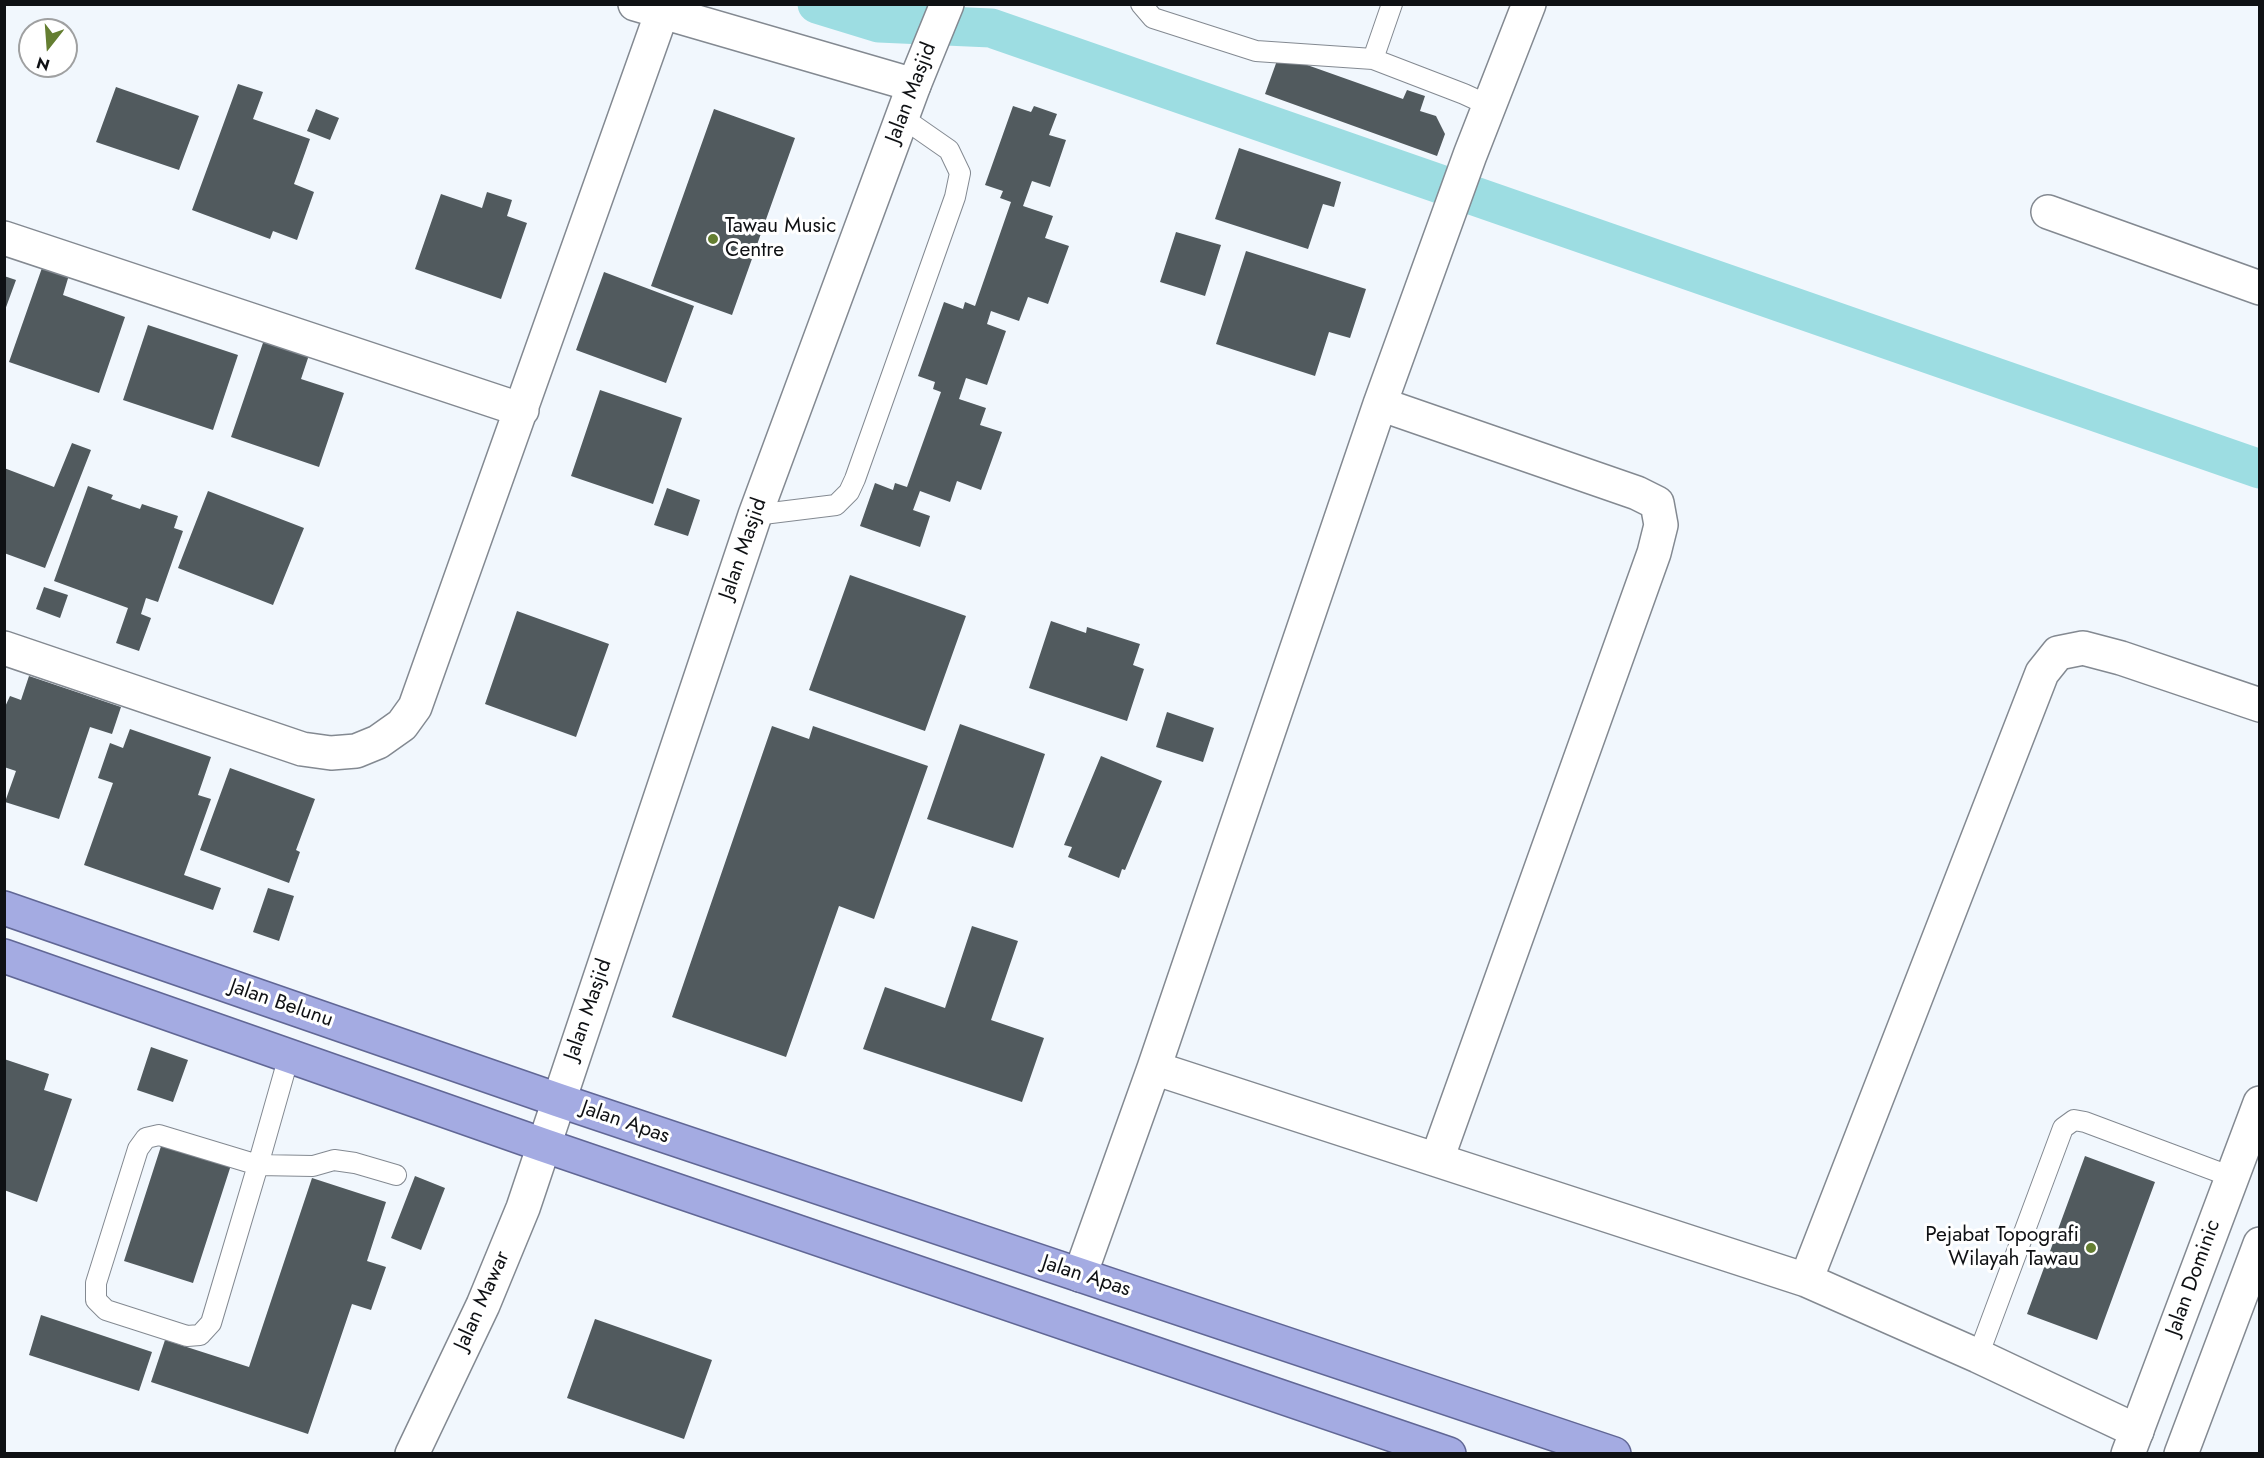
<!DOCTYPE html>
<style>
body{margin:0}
#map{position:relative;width:2264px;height:1458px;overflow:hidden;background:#f1f7fd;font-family:Jost,sans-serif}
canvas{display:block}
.frame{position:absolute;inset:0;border:6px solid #0f1114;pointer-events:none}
.north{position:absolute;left:18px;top:18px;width:60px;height:60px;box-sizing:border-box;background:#fff;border:2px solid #9fa0a1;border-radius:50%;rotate:197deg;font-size:16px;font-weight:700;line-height:24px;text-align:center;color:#0f1114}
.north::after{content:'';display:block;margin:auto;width:21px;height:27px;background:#647e31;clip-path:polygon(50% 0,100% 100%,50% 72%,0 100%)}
</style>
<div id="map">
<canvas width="2264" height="1458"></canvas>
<div class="frame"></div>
<div class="north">N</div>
</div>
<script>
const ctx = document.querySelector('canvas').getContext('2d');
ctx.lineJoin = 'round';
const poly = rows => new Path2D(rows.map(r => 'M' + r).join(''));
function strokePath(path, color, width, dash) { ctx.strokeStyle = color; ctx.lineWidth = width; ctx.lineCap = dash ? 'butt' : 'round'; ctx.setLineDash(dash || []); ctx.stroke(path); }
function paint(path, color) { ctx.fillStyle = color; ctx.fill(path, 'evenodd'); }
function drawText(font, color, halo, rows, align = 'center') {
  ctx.font = font + ' Jost,sans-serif'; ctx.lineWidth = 6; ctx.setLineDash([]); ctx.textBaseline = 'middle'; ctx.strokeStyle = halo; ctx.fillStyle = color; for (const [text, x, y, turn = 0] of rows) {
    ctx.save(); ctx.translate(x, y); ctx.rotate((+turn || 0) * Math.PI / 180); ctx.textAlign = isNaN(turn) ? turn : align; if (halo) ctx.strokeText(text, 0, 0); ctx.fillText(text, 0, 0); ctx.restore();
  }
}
strokePath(poly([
 [817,4,879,23,991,28,2260,469]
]), '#9ddde2', 39);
paint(poly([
 [1279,55,1403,99,1407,90,1425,96,1420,111,1436,116,1445,134,1437,156,1265,94],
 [238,84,263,92,253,119,310,139,294,184,314,192,297,240,273,231,270,239,192,210],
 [116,87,199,116,179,170,96,142],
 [1013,106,1031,112,1034,106,1057,114,1049,135,1066,140,1050,187,1032,181,1023,206,1053,216,1045,238,1069,246,1048,304,1028,297,1019,321,991,311,987,324,1006,331,987,385,966,378,959,399,986,408,980,425,1002,432,981,490,957,481,950,502,920,491,913,510,930,516,920,547,860,526,875,483,893,490,895,483,907,487,941,392,933,389,935,382,918,376,944,302,963,309,965,302,975,306,1011,202,1000,198,1003,191,985,185],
 [316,109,339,118,330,140,307,131],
 [714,109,795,138,732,315,651,286],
 [1239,148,1341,182,1334,207,1323,204,1308,249,1215,219],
 [487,192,512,200,507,216,527,223,501,299,415,269,441,194,482,208],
 [1176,232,1221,245,1205,296,1160,282],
 [1246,251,1366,289,1350,338,1329,332,1315,376,1216,344],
 [43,265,69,275,63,295,125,317,99,393,9,362],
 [604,272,694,306,666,383,576,350],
 [4,276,16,280,5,310,4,310],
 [148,325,238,355,213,430,123,400],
 [266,334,311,349,301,379,344,393,319,467,231,437],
 [600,390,682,418,653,504,571,476],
 [72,443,91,450,45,568,4,553,4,468,54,487],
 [88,486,113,495,111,499,140,509,142,504,178,516,174,528,183,531,158,602,146,598,141,614,151,618,139,651,116,643,128,608,54,581],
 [667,488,700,500,688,536,654,525],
 [208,491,304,528,273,605,178,568],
 [850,575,966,616,925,731,809,690],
 [44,587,68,595,60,618,36,609],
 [517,611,609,644,576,737,485,704],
 [1051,621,1086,633,1087,627,1140,644,1133,665,1144,669,1127,721,1029,688],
 [29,676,121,707,112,734,90,727,59,819,5,802,16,771,4,767,4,709,10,696,21,700],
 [1167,712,1214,728,1203,762,1156,747],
 [960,724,1045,754,1013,848,927,819],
 [772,726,809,739,813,726,928,766,874,919,839,906,786,1057,672,1017],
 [130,729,211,757,198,795,211,799,184,875,221,888,213,910,84,865,113,783,98,778,110,743,123,748],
 [1101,756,1162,781,1125,870,1122,869,1119,878,1068,857,1072,847,1064,845],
 [230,768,315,799,296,850,300,852,289,883,200,850],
 [268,888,294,896,279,941,253,932],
 [972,926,1018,941,991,1020,1044,1038,1022,1102,863,1049,885,987,945,1008],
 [151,1047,188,1060,173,1102,137,1090],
 [4,1059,49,1074,44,1090,72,1099,37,1202,4,1190],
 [163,1140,232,1162,193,1283,124,1261],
 [2085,1156,2155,1182,2097,1340,2027,1314],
 [415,1176,445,1188,421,1250,391,1238],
 [312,1178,386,1202,367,1261,386,1267,371,1310,352,1304,308,1434,151,1382,165,1340,249,1367],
 [41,1315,152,1352,139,1391,29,1355],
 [595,1319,712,1360,684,1439,567,1398]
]), '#515a5e');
const service = poly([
 [1141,4,1153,18,1256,51,1373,59,1464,94,1490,106],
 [1373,59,1392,4],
 [755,515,836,505,849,492,855,479,955,197,960,173,949,150,903,118],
 [289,1056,258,1165,211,1323,200,1335,187,1336,106,1310,96,1300,96,1283,138,1149,146,1138,159,1135,258,1165,313,1166,334,1160,355,1163,396,1175],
 [1978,1356,2063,1128,2074,1120,2085,1122,2232,1177]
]);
const minor = poly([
 [635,4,914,85],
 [2048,212,2260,288],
 [4,238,522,410],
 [1380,404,1637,493,1657,503,1661,525,1654,553,1437,1159],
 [4,648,302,749,331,753,356,751,378,742,402,725,415,707,662,12],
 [1154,1068,1806,1280,1978,1356,2137,1431],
 [1080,1275,1154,1068,1380,404,1470,155,1529,4],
 [1806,1280,2042,673,2058,653,2083,648,2121,658,2260,705]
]);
const tertiary = poly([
 [412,1454,483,1305,523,1208,755,515,914,85,947,4],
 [2128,1454,2260,1103],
 [2181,1454,2260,1244]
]);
const trunk = poly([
 [4,908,558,1100,1614,1454],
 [4,956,543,1145,1449,1454]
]);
strokePath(service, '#838991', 22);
strokePath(minor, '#838991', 36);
strokePath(tertiary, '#838991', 36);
strokePath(trunk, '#616795', 36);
strokePath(service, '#fff', 20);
strokePath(minor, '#fff', 33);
strokePath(tertiary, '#fff', 33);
strokePath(trunk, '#a4abe2', 33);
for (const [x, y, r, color] of [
 [713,239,6,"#647e31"],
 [2091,1248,6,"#647e31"]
]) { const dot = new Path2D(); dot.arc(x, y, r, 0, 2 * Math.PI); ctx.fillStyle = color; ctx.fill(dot); strokePath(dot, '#fff', 2); }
drawText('21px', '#0f1114', '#fff', [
 ["Jalan Masjid",912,93,-69],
 ["Jalan Masjid",744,549,-71],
 ["Jalan Belunu",281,1004,19],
 ["Jalan Masjid",589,1010,-71],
 ["Jalan Apas",625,1123,19],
 ["Jalan Apas",1086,1277,18],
 ["Jalan Dominic",2194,1278,-70],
 ["Jalan Mawar",483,1301,-66]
]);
drawText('21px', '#0f1114', '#fff', [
 ["Tawau Music",725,227],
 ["Centre",725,251],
 ["Pejabat Topografi",2079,1236,"right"],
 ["Wilayah Tawau",2079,1260,"right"]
], 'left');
</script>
